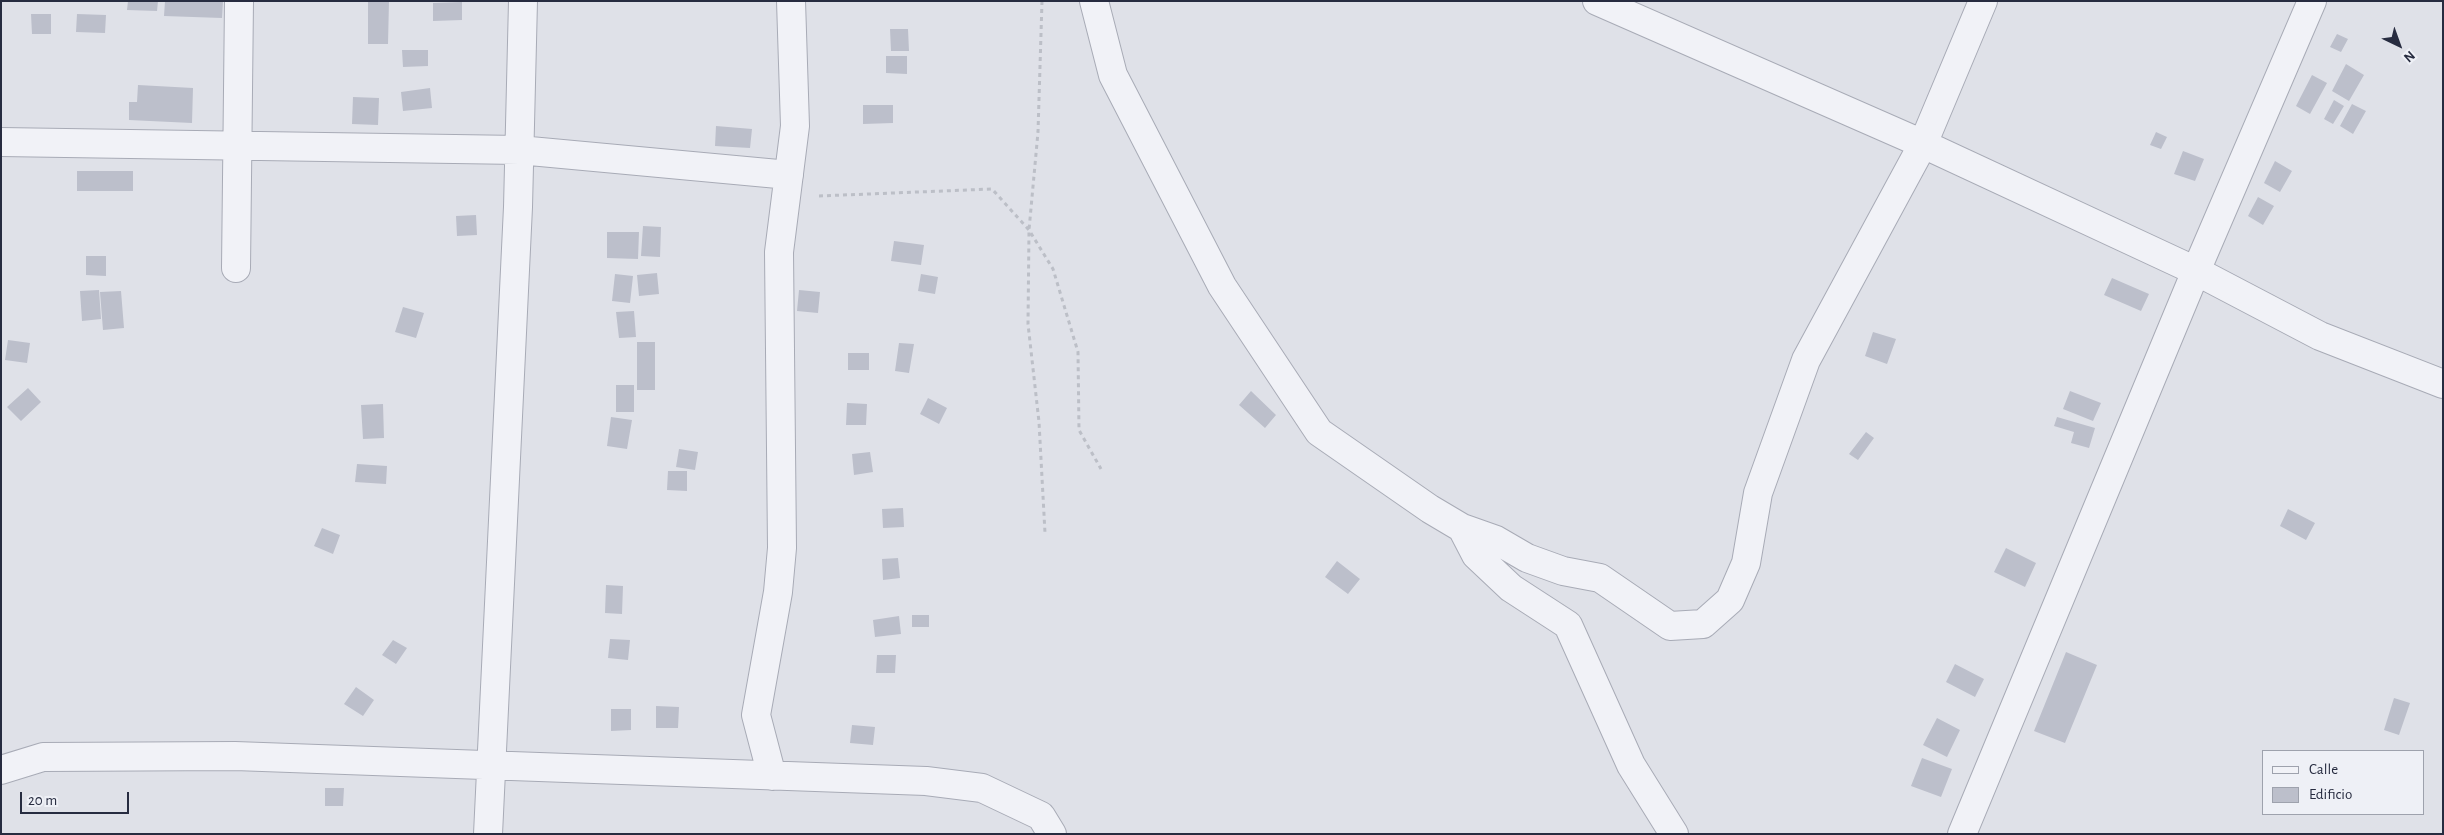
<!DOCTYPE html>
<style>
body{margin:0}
#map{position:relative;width:2444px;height:835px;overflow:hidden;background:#dfe1e8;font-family:"Alegreya Sans",sans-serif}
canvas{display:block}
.frame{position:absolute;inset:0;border:2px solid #272c40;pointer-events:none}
.legend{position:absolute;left:2262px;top:750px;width:162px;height:65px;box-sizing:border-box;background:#eef0f6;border:1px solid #9ea2ad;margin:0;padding:6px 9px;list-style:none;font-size:15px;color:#272c40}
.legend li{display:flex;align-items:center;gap:10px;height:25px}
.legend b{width:25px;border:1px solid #9ea2ad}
.north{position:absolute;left:2374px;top:20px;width:50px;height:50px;-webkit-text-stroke:4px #eef0f6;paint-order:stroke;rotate:138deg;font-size:14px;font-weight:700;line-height:20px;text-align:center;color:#272c40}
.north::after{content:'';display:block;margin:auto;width:18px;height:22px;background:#272c40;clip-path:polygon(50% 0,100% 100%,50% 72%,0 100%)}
.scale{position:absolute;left:20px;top:792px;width:109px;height:22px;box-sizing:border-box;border:2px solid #272c40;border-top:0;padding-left:6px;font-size:15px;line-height:18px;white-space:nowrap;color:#272c40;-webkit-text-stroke:4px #eef0f6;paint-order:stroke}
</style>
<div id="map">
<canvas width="2444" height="835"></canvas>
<div class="frame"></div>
<ul class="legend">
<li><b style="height:6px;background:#f1f2f7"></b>Calle</li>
<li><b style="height:14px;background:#bcbfcb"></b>Edificio</li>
</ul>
<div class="north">N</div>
<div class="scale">20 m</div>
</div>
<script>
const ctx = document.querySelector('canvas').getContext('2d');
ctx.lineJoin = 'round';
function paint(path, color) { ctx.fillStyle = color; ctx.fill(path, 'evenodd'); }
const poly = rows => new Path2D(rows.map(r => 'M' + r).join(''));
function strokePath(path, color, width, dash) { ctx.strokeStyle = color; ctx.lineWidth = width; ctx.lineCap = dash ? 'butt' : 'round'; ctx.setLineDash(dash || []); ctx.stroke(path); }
paint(poly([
 [128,1,158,1,157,11,127,10],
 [165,1,223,1,222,18,164,16],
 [368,1,389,1,388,44,368,44],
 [462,2,462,20,433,21,433,3],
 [31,14,51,14,51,34,32,34],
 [77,14,106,15,105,33,76,32],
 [890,29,908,29,909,51,891,51],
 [2337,34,2348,39,2341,52,2330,47],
 [402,50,428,50,428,66,403,67],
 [886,56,907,56,907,74,886,73],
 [2346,64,2364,75,2349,101,2332,91],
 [2312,75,2327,83,2310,114,2296,106],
 [138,85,193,88,192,123,129,120,129,102,137,102],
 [430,88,432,108,403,111,401,92],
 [353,97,379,98,378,125,352,124],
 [2334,100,2344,106,2333,124,2324,119],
 [2352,104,2366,111,2353,134,2340,126],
 [863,105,893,105,893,123,863,124],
 [716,126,752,129,750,148,715,146],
 [2156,132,2167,137,2161,149,2150,145],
 [2183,151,2204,159,2195,181,2174,174],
 [2275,161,2292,171,2280,192,2264,183],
 [77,171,133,171,133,191,77,191],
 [2258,197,2274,206,2263,225,2248,216],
 [476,215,477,235,457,236,456,216],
 [643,226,661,227,660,257,641,256],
 [607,232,639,232,638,259,607,258],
 [894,241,924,245,921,265,891,261],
 [86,256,106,256,106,276,86,275],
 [657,273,659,294,639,296,637,275],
 [615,274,633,276,630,303,612,301],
 [921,274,938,277,935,294,918,291],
 [2112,278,2149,294,2141,311,2104,295],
 [99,290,101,319,82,321,80,291],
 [799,290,820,292,818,313,797,311],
 [121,291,124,328,103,330,100,292],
 [403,307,424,313,416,338,395,332],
 [634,311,636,337,619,338,616,312],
 [1873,332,1896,339,1887,364,1865,356],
 [8,340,30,343,27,363,5,360],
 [637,342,655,342,655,390,637,390],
 [899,343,914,344,909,373,895,371],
 [848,353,869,353,869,370,848,370],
 [616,385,634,385,634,412,616,412],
 [28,388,41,402,21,421,7,407],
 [1251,391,1276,415,1265,428,1239,405],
 [2070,391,2101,403,2093,421,2063,409],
 [928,398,947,408,939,424,920,414],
 [847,403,867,404,866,425,846,425],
 [383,404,384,438,363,439,361,405],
 [611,417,632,420,627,449,607,446],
 [2057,417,2095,428,2089,448,2071,443,2074,432,2054,426],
 [1866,432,1874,438,1858,460,1849,454],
 [679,449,698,452,695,470,676,467],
 [870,452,873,472,854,475,852,454],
 [357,464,387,466,386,484,355,482],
 [668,471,687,471,687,491,667,490],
 [903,508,904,527,883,528,882,509],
 [2288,509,2315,523,2306,540,2280,526],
 [322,528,340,535,333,554,314,546],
 [2006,548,2036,563,2025,587,1994,572],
 [898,558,900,578,883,580,882,559],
 [1337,561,1360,579,1348,594,1325,577],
 [606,585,623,586,622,614,605,613],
 [912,615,929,615,929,627,912,627],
 [899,616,901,634,875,637,873,620],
 [610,639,630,640,628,660,608,658],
 [393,640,407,648,396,664,382,655],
 [2066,652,2097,665,2065,743,2034,731],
 [877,655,896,655,895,673,876,673],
 [1955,664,1984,679,1975,697,1946,682],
 [356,687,374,700,363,716,344,704],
 [2394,698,2410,703,2399,735,2384,730],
 [656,706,679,707,678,728,656,728],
 [611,709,631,709,631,730,611,731],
 [1937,718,1960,730,1947,757,1923,745],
 [852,725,875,727,873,745,850,743],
 [1922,758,1952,769,1941,797,1911,786],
 [325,788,344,788,343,806,325,806]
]), '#bcbfcb');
const street = poly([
 [1094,1,1113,75,1222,286,1319,432,1430,509,1462,528,1496,540,1527,558,1563,571,1600,578,1670,626,1703,624,1730,600,1746,563,1758,493,1806,360,1923,144,1983,1],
 [1597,1,1923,144,2196,271,2320,336,2443,384],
 [1,142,519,150,789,175],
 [236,268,239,1],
 [1462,528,1476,555,1511,588,1568,625,1631,765,1674,834],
 [1,770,43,757,235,756,926,781,982,788,1041,816,1052,834],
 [772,776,756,715,778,592,782,548,779,252,795,126,791,1],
 [488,834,518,207,523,1],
 [1962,834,2196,271,2312,1]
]);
strokePath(street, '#a8abb6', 30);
strokePath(poly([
 [1042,1,1038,132,1029,230,1028,324,1039,422,1045,533],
 [819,196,992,189,1029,230,1053,269,1078,352,1079,430,1101,469]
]), '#bcbfc7', 3, [4, 4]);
strokePath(street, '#f1f2f7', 28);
</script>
